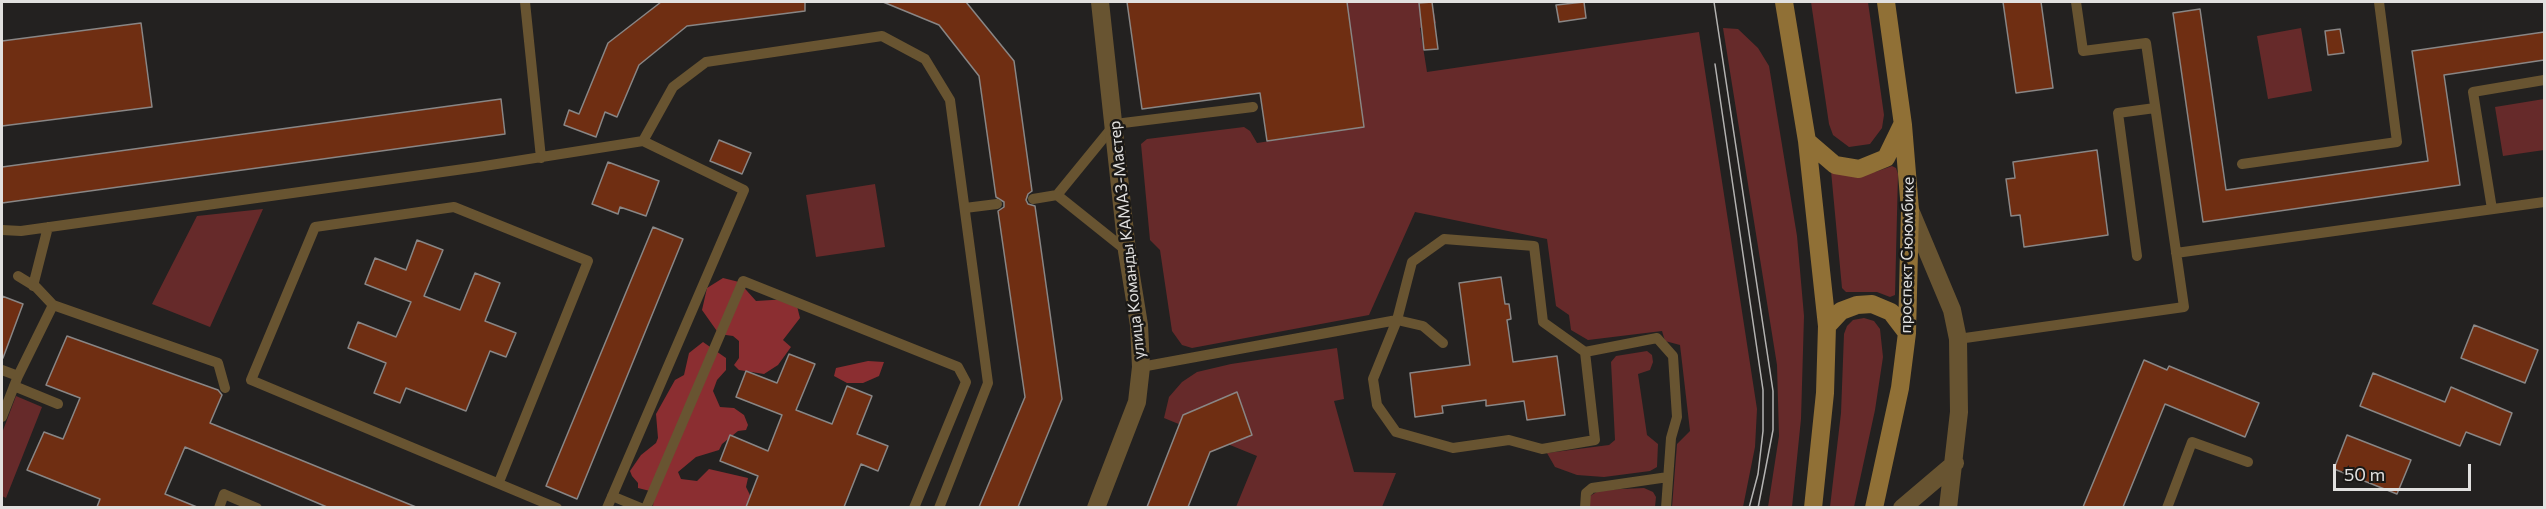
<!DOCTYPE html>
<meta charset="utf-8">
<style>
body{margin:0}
#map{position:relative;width:2546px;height:509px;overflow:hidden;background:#232120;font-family:Commissioner,sans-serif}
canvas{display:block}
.frame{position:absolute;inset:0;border:3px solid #e1e0df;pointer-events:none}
.scale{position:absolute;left:2333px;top:464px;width:138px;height:27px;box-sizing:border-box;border:3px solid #e1e0df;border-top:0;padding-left:8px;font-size:18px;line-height:21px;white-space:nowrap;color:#e1e0df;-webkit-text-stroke:4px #1a1816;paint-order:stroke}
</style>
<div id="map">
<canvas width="2546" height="509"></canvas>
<div class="frame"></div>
<div class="scale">50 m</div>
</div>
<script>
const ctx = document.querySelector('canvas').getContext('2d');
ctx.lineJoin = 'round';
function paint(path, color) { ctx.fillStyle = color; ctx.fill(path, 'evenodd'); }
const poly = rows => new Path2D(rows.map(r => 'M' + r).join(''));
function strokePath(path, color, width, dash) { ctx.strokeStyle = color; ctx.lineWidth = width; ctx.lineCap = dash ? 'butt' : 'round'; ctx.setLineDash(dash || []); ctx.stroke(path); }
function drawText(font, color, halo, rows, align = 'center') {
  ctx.font = font + ' Commissioner,sans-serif'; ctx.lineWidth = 5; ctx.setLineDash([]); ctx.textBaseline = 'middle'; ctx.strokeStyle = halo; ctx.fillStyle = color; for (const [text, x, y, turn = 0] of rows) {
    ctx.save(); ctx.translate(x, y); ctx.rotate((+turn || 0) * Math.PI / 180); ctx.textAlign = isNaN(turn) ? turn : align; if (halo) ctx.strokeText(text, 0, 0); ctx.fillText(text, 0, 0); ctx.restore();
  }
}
paint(poly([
 [1347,2,1432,2,1436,23,1420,28,1427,72,1699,32,1757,409,1755,447,1743,507,1672,507,1677,444,1690,431,1680,345,1665,341,1662,331,1588,340,1571,330,1569,315,1556,306,1547,239,1415,212,1369,315,1192,348,1182,345,1172,331,1160,250,1150,240,1141,144,1147,139,1244,127,1250,131,1257,143,1364,127],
 [1811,2,1868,2,1884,115,1882,128,1870,144,1849,147,1833,135,1829,124],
 [1723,28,1738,29,1758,48,1769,66,1797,236,1804,316,1801,419,1792,507,1768,507,1779,436,1777,365],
 [2301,28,2312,91,2268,99,2257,36],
 [2544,99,2544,150,2503,156,2495,107],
 [1892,166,1896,168,1898,174,1895,295,1890,297,1877,292,1846,292,1842,288,1831,171,1875,172],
 [875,184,885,247,816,257,806,195],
 [263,209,210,327,152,304,197,216],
 [1864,318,1874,321,1880,329,1883,357,1875,410,1854,507,1830,507,1841,413,1844,334,1847,326,1853,320],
 [1337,348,1344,399,1334,401,1354,472,1396,473,1382,507,1236,507,1257,456,1164,418,1169,397,1182,382,1197,372,1231,364],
 [1647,351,1652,355,1653,362,1650,370,1638,374,1647,435,1658,444,1657,467,1650,471,1604,477,1577,475,1555,467,1547,453,1609,445,1615,440,1611,362,1616,356],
 [16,396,42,407,6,498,2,496,2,433],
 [1644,488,1653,492,1656,497,1655,507,1589,508,1590,496,1600,490]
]), '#662a2a');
paint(poly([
 [723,278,739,282,756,301,788,299,797,306,800,318,783,340,791,347,778,365,764,374,739,370,734,365,739,358,739,341,733,336,719,334,702,310,707,288],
 [703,342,726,358,726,370,717,380,713,391,720,407,734,408,744,415,748,425,746,430,738,431,722,444,719,450,696,457,678,472,681,479,697,481,709,469,748,478,746,487,756,507,653,507,654,492,638,488,638,483,632,476,630,471,641,455,656,443,658,438,656,414,675,380,684,375,689,353],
 [868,361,884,362,879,376,863,383,847,383,834,376,836,368]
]), '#8b2e31');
const building = poly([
 [661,2,805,2,805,11,687,26,639,65,617,117,605,112,596,137,564,125,569,110,579,114,608,43,661,2],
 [883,2,966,2,1014,61,1032,191,1028,194,1026,200,1028,204,1035,206,1062,399,1018,507,979,507,1025,397,998,211,1004,207,1004,202,996,197,979,76,939,25,883,2],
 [1127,2,1347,2,1364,127,1267,141,1260,93,1142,109,1127,2],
 [1432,2,1438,49,1424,50,1419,3,1432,2],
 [1584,2,1586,18,1559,22,1556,5,1584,2],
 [2003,2,2041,2,2053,88,2016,93,2003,2],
 [2200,9,2226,190,2428,161,2412,51,2544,32,2544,60,2444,75,2460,185,2203,222,2173,13,2200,9],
 [141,23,152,107,2,126,2,41,141,23],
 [2340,29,2344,53,2328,55,2325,31,2340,29],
 [501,99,505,134,2,203,2,167,501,99],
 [719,140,751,153,742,174,710,161,719,140],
 [2097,150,2108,235,2024,247,2020,215,2011,216,2006,179,2015,178,2013,162,2097,150],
 [608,162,659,181,646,216,620,207,618,214,592,204,608,162],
 [653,227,683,239,577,499,546,486,653,227],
 [417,240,443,250,424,296,460,310,475,273,500,283,485,321,516,333,506,357,490,351,466,411,406,388,400,403,374,393,386,363,348,348,358,322,396,337,411,302,365,284,375,258,406,270,417,240],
 [1501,277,1505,304,1509,304,1511,319,1507,320,1513,362,1557,356,1565,415,1527,420,1524,401,1486,406,1486,400,1442,406,1443,413,1415,417,1410,373,1470,365,1459,283,1501,277],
 [2,296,23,304,3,358,2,357,2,296],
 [2474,325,2538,350,2525,383,2461,358,2474,325],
 [67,336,218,390,222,395,210,423,416,507,327,507,185,447,165,494,197,507,97,507,100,499,27,470,44,432,63,439,80,398,46,385,67,336],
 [789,354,815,364,796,410,832,424,847,386,872,396,857,434,888,446,878,471,861,464,844,507,746,507,758,476,720,461,730,435,768,451,782,415,736,397,746,371,777,383,789,354],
 [2144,360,2167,370,2169,366,2259,403,2245,437,2165,404,2123,507,2083,507,2144,360],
 [2373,373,2445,402,2451,387,2512,413,2500,445,2466,432,2460,446,2360,406,2373,373],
 [1237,392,1252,435,1210,452,1188,507,1147,507,1183,415,1237,392],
 [2347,435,2411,460,2397,494,2334,469,2347,435]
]);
paint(building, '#6f2e12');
strokePath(building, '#898685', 1.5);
strokePath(poly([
 [525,2,541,158],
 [2242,164,2397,142,2379,2],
 [1057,195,1127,251],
 [1033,199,1057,195,1115,124,1253,107],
 [965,208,997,204],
 [2492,209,2473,92,2544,80],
 [2,230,21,231,478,167,643,141,673,87,706,62,882,36,925,59,950,100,988,383,939,508],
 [2176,253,2544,202],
 [2137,256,2118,113,2155,108],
 [18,276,36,287,53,305,218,363,225,388],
 [33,286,48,227],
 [1958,339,2184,307,2146,43,2083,51,2076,2],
 [1585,352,1595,440,1542,449,1509,440,1453,448,1396,432,1377,405,1373,379,1397,320,1412,262,1444,239,1534,246,1543,322,1585,352,1657,338,1673,356,1677,417,1671,438,1666,508],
 [1141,367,1397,320,1423,326,1443,343],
 [2,370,18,376],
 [14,386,58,404],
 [2,417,18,376,53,305],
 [499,482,588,261,454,207,315,227,251,380,557,508],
 [612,496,641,508],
 [219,508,224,494,257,508],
 [607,508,744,190,643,141],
 [646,508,743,281,958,367,966,382,914,508],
 [1585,508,1586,493,1592,488,1668,477],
 [2167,508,2192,442,2248,462]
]), '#685431', 10);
strokePath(poly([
 [1910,210,1952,310,1958,339,1959,412,1948,508],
 [1096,508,1137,402,1141,367,1139,325,1127,251,1100,2],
 [1902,508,1955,463]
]), '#685431', 18);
strokePath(poly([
 [1784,2,1807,141,1827,326,1825,393,1813,508],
 [1807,141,1835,165,1859,169,1886,158,1902,125],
 [1827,326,1841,311,1857,305,1872,304,1891,312,1907,333],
 [1874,508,1900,388,1907,333,1910,210,1903,125,1886,2]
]), '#907036', 18);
strokePath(poly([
 [1714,2,1773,391,1773,430,1758,508],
 [1715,64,1763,390,1763,431,1758,474,1749,508]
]), '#b4b3b2', 1.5);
drawText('16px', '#e1e0df', '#1a1816', [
 ["улица Команды КАМАЗ-Мастер",1127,240,-96],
 ["проспект Сююмбике",1907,255,-89]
]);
</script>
